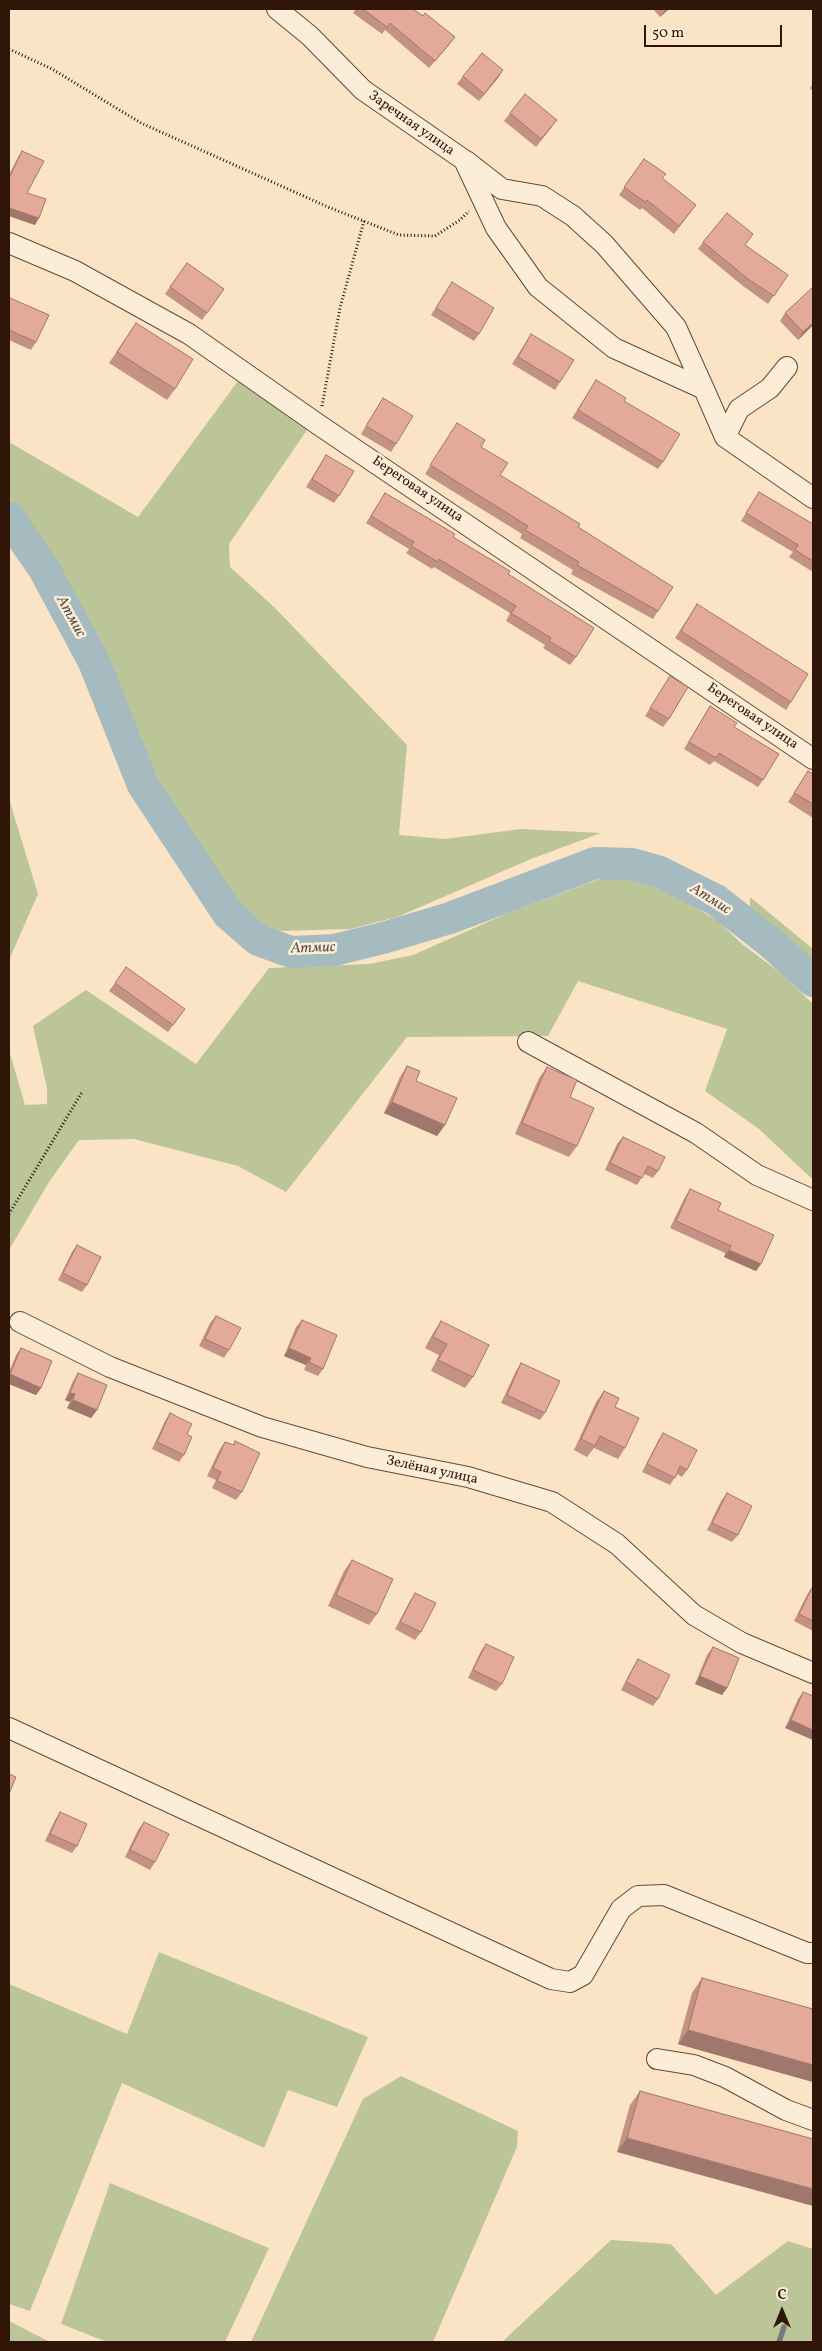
<!DOCTYPE html>
<meta charset="utf-8">
<style>
body{margin:0}
#map{position:relative;width:822px;height:2351px;overflow:hidden;background:#fbe4c5;font-family:Vollkorn,serif}
canvas{display:block}
.frame{position:absolute;inset:0;border:10px solid #301608;pointer-events:none}
.north{position:absolute;left:757px;top:2286px;width:50px;height:50px;-webkit-text-stroke:4px #fcedd9;paint-order:stroke;rotate:0deg;font-size:14px;font-weight:700;line-height:20px;text-align:center;color:#301608}
.north::after{content:'';display:block;margin:auto;width:18px;height:22px;background:#301608;clip-path:polygon(50% 0,100% 100%,50% 72%,0 100%)}
.scale{position:absolute;left:644px;top:25px;width:138px;height:22px;box-sizing:border-box;border:2px solid #301608;border-top:0;padding-left:6px;font-size:15px;line-height:18px;white-space:nowrap;color:#301608;-webkit-text-stroke:4px #fcedd9;paint-order:stroke}
</style>
<div id="map">
<canvas width="822" height="2351"></canvas>
<div class="frame"></div>
<div class="north">С</div>
<div class="scale">50 m</div>
</div>
<script>
const ctx = document.querySelector('canvas').getContext('2d');
ctx.lineJoin = 'round';
function paint(path, color) { ctx.fillStyle = color; ctx.fill(path, 'evenodd'); }
const poly = rows => new Path2D(rows.map(r => 'M' + r).join(''));
function strokePath(path, color, width, dash) { ctx.strokeStyle = color; ctx.lineWidth = width; ctx.lineCap = dash ? 'butt' : 'round'; ctx.setLineDash(dash || []); ctx.stroke(path); }
function drawText(font, color, halo, rows, align = 'center') {
  ctx.font = font + ' Vollkorn,serif'; ctx.lineWidth = 5; ctx.setLineDash([]); ctx.textBaseline = 'middle'; ctx.strokeStyle = halo; ctx.fillStyle = color; for (const [text, x, y, turn = 0] of rows) {
    ctx.save(); ctx.translate(x, y); ctx.rotate((+turn || 0) * Math.PI / 180); ctx.textAlign = isNaN(turn) ? turn : align; if (halo) ctx.strokeText(text, 0, 0); ctx.fillText(text, 0, 0); ctx.restore();
  }
}
paint(poly([
 [238,381,307,430,229,544,230,567,274,607,407,745,399,835,445,839,521,829,601,833,531,859,397,917,350,929,280,931,248,921,237,911,210,866,185,839,167,805,112,685,95,642,55,578,9,513,9,442,138,517],
 [9,799,38,894,9,960],
 [613,874,632,875,655,883,718,921,742,944,782,974,813,1004,813,1176,811,1178,759,1129,705,1091,727,1029,578,981,548,1036,407,1037,286,1192,238,1166,134,1139,79,1140,49,1182,9,1250,9,1050,25,1105,47,1104,47,1088,33,1026,86,990,196,1064,269,968,369,964,413,955,508,913],
 [750,897,813,949,813,968,750,915],
 [159,1952,368,2037,337,2107,288,2090,264,2148,122,2083,30,2311,9,2304,9,1984,127,2034],
 [401,2076,518,2131,517,2147,433,2342,251,2342,363,2099],
 [110,2183,269,2248,225,2342,107,2342,61,2324],
 [611,2240,671,2244,716,2295,788,2241,813,2249,813,2342,502,2342],
 [9,2321,50,2342,9,2342]
]), '#bbc597');
strokePath(poly([
 [779,2342,784,2327]
]), '#767976', 5.5);
strokePath(poly([
 [9,518,44,569,94,662,143,785,228,914,258,940,291,952,334,950,383,938,450,918,595,863,632,864,660,872,716,900,771,943,813,981]
]), '#a5bbc0', 32);
const minor = poly([
 [277,9,310,36,363,90,464,160,496,228,538,287,614,348,704,389,725,437,813,498],
 [466,161,502,189,542,196,573,216,604,244,676,327,704,389],
 [9,243,75,271,189,334,319,425,813,759],
 [725,437,739,409,770,388,787,367],
 [528,1042,696,1133,757,1175,813,1200],
 [20,1322,110,1367,262,1427,367,1457,468,1477,552,1502,617,1544,694,1615,742,1643,813,1673],
 [9,1728,551,1979,570,1982,583,1975,621,1909,638,1896,664,1895,807,1953,813,1953],
 [657,2059,694,2065,725,2077,786,2110,813,2120]
]);
strokePath(minor, '#634a37', 22);
strokePath(poly([
 [9,49,52,69,141,123,328,207,399,235,435,236,460,220,469,211],
 [322,406,340,308,364,221],
 [9,1214,82,1092]
]), '#301608', 3, [1, 2.5]);
strokePath(minor, '#fcedd9', 20);
paint(poly([
 [356,9,413,9,455,37,449,45,429,68,385,30,382,34,353,13],
 [653,9,669,9,660,17],
 [503,70,479,101,457,84,463,76],
 [813,83,813,91,810,88],
 [510,113,552,127,536,147,504,121],
 [22,151,27,193,35,225,9,216,9,175,18,157],
 [644,159,662,178,691,212,674,234,642,208,640,210,619,195],
 [703,242,745,245,788,275,768,304,743,286,698,249],
 [187,263,224,289,202,320,165,294],
 [452,282,479,334,474,341,431,315],
 [813,287,813,325,798,340,780,321,785,313],
 [10,298,36,342,31,350,9,340,9,300],
 [136,323,175,389,167,400,109,363],
 [531,334,560,382,555,390,512,364],
 [596,380,624,401,663,462,658,469,572,418],
 [383,398,396,444,391,452,361,434],
 [457,423,481,447,500,475,578,527,658,611,653,619,571,574,573,570,520,538,522,534,425,474],
 [326,455,339,496,334,503,306,487],
 [759,492,813,524,813,572,789,557,793,552,741,521],
 [385,493,453,537,508,574,576,657,570,665,543,648,545,645,506,621,510,613,434,567,432,569,406,553,409,549,366,523],
 [697,604,791,702,786,710,675,638],
 [670,676,669,719,663,727,645,716],
 [710,706,734,727,763,780,758,787,714,761,710,765,684,749],
 [808,771,813,774,813,818,788,802],
 [115,983,185,1009,168,1032,109,991],
 [407,1066,416,1081,445,1125,437,1136,384,1113,400,1077],
 [547,1067,570,1097,577,1146,569,1157,515,1134,539,1078],
 [623,1137,658,1171,653,1178,644,1174,637,1185,605,1170,617,1144],
 [690,1189,718,1210,761,1264,756,1271,724,1257,725,1253,670,1228,685,1197],
 [77,1245,87,1285,82,1292,58,1280,72,1252],
 [216,1316,229,1350,224,1358,199,1346,210,1323],
 [302,1320,323,1369,318,1376,304,1370,306,1365,284,1356,296,1327],
 [441,1321,473,1377,465,1388,431,1371,439,1355,425,1348,433,1333],
 [21,1348,41,1388,36,1395,9,1384,9,1372,16,1355],
 [521,1363,545,1413,540,1420,501,1403,516,1371],
 [78,1373,97,1410,91,1418,67,1408,70,1402,65,1400,73,1381],
 [604,1391,615,1407,625,1448,618,1459,594,1448,587,1457,574,1450,596,1402],
 [170,1413,187,1434,184,1455,179,1462,152,1449,165,1421],
 [663,1433,687,1470,682,1477,677,1474,670,1485,642,1472,658,1441],
 [235,1441,242,1492,236,1500,212,1488,216,1480,207,1476,220,1449,225,1442,233,1445],
 [727,1493,738,1535,732,1542,707,1530,721,1501],
 [352,1560,377,1614,369,1625,328,1606,344,1571],
 [813,1586,813,1631,794,1621,808,1593],
 [415,1593,421,1632,415,1640,395,1629,410,1601],
 [486,1644,502,1684,496,1691,468,1678,481,1651],
 [713,1647,727,1688,722,1695,695,1684,707,1655],
 [638,1659,658,1699,653,1706,621,1690,633,1667],
 [803,1692,813,1696,785,1728,798,1699],
 [60,1812,77,1846,72,1853,45,1841,55,1820],
 [144,1822,155,1862,150,1870,125,1857,138,1830],
 [702,1978,813,2009,813,2082,678,2044,692,1993],
 [640,2091,813,2139,617,2152,630,2105]
]), '#c39284');
paint(poly([
 [666,9,669,9,660,17],
 [503,70,498,78,479,101,484,94],
 [9,208,39,218,35,225,9,216],
 [813,323,813,325,798,340,803,332],
 [392,1102,445,1125,437,1136,384,1113],
 [729,1250,761,1264,756,1271,724,1257],
 [289,1348,311,1358,306,1365,284,1356],
 [10,1374,41,1388,36,1395,9,1384,9,1376],
 [70,1393,75,1394,70,1402,65,1400],
 [73,1400,97,1410,91,1418,67,1408],
 [700,1676,727,1688,722,1695,695,1684],
 [791,1720,813,1730,813,1740,785,1728],
 [688,2030,813,2065,813,2082,678,2044],
 [627,2138,813,2189,813,2206,617,2152]
]), '#9f776c');
const building = poly([
 [363,9,413,9,423,16,425,13,455,37,435,61,390,23,387,27,363,9],
 [482,53,503,70,484,94,463,76,482,53],
 [525,94,557,120,541,139,510,113,525,94],
 [22,151,44,161,27,193,46,199,39,218,9,208,9,178,22,151],
 [644,159,666,174,662,178,696,205,679,226,647,200,645,202,624,187,644,159],
 [727,213,753,234,745,245,788,275,774,296,748,279,703,242,727,213],
 [187,263,224,289,207,313,170,287,187,263],
 [452,282,494,308,479,334,436,308,452,282],
 [813,287,813,323,803,332,785,313,813,287],
 [10,298,49,315,36,342,9,330,9,301,10,298],
 [136,323,193,359,175,389,117,352,136,323],
 [531,334,574,360,560,382,518,357,531,334],
 [596,380,626,398,624,401,680,434,663,462,578,410,596,380],
 [383,398,413,416,396,444,366,426,383,398],
 [457,423,485,440,481,447,508,463,500,475,580,524,578,527,673,587,658,611,577,565,579,562,525,530,528,526,430,465,457,423],
 [326,455,354,471,339,496,312,479,326,455],
 [759,492,813,524,813,561,795,550,798,545,746,513,759,492],
 [385,493,455,534,453,537,510,571,508,574,594,628,576,657,549,641,551,638,511,613,516,606,439,559,438,562,411,546,414,542,371,516,385,493],
 [697,604,808,674,791,702,681,631,697,604],
 [670,676,688,687,669,719,650,708,670,676],
 [710,706,737,723,734,727,779,754,763,780,719,753,716,758,689,742,710,706],
 [808,771,813,774,813,804,794,793,808,771],
 [126,967,185,1009,173,1025,115,983,126,967],
 [407,1066,420,1071,416,1081,457,1098,445,1125,392,1102,407,1066],
 [547,1067,577,1080,570,1097,594,1108,577,1146,522,1123,547,1067],
 [623,1137,665,1157,658,1171,648,1166,642,1178,610,1163,623,1137],
 [690,1189,721,1203,718,1210,774,1235,761,1264,729,1250,731,1246,676,1221,690,1189],
 [77,1245,101,1257,87,1285,63,1273,77,1245],
 [216,1316,241,1328,229,1350,205,1339,216,1316],
 [302,1320,337,1335,323,1369,309,1362,311,1358,289,1348,302,1320],
 [441,1321,489,1345,473,1377,438,1360,447,1344,433,1337,441,1321],
 [21,1348,52,1361,41,1388,10,1374,21,1348],
 [521,1363,560,1381,545,1413,507,1395,521,1363],
 [78,1373,107,1385,97,1410,73,1400,75,1394,70,1393,78,1373],
 [604,1391,619,1398,615,1407,639,1418,625,1448,600,1436,595,1446,581,1439,604,1391],
 [170,1413,192,1424,187,1434,192,1437,184,1455,157,1442,170,1413],
 [663,1433,697,1450,687,1470,680,1466,675,1478,647,1464,663,1433],
 [235,1441,260,1453,242,1492,217,1481,221,1472,213,1468,225,1442,234,1445,235,1441],
 [727,1493,752,1506,738,1535,712,1523,727,1493],
 [352,1560,393,1579,377,1614,336,1595,352,1560],
 [813,1586,813,1621,799,1614,813,1586],
 [415,1593,436,1603,421,1632,400,1622,415,1593],
 [486,1644,514,1657,502,1684,473,1670,486,1644],
 [713,1647,739,1658,727,1688,700,1676,713,1647],
 [638,1659,670,1675,658,1699,626,1682,638,1659],
 [803,1692,813,1696,813,1730,791,1720,803,1692],
 [9,1774,16,1777,9,1794,9,1774],
 [60,1812,87,1824,77,1846,50,1834,60,1812],
 [144,1822,169,1834,155,1862,130,1850,144,1822],
 [702,1978,813,2009,813,2065,688,2030,702,1978],
 [640,2091,813,2139,813,2189,627,2138,640,2091]
]);
paint(building, '#e3aa9a');
strokePath(building, '#9f776c', 1);
drawText('14px', '#301608', '#fcedd9', [
 ["Заречная улица",411,124,35],
 ["Береговая улица",417,490,34],
 ["Береговая улица",752,717,34],
 ["Зелёная улица",432,1471,12]
]);
drawText('italic 15px', '#595048', '#fcedd9', [
 ["Атмис",70,617,61],
 ["Атмис",710,900,32],
 ["Атмис",313,949,-2]
]);
</script>
